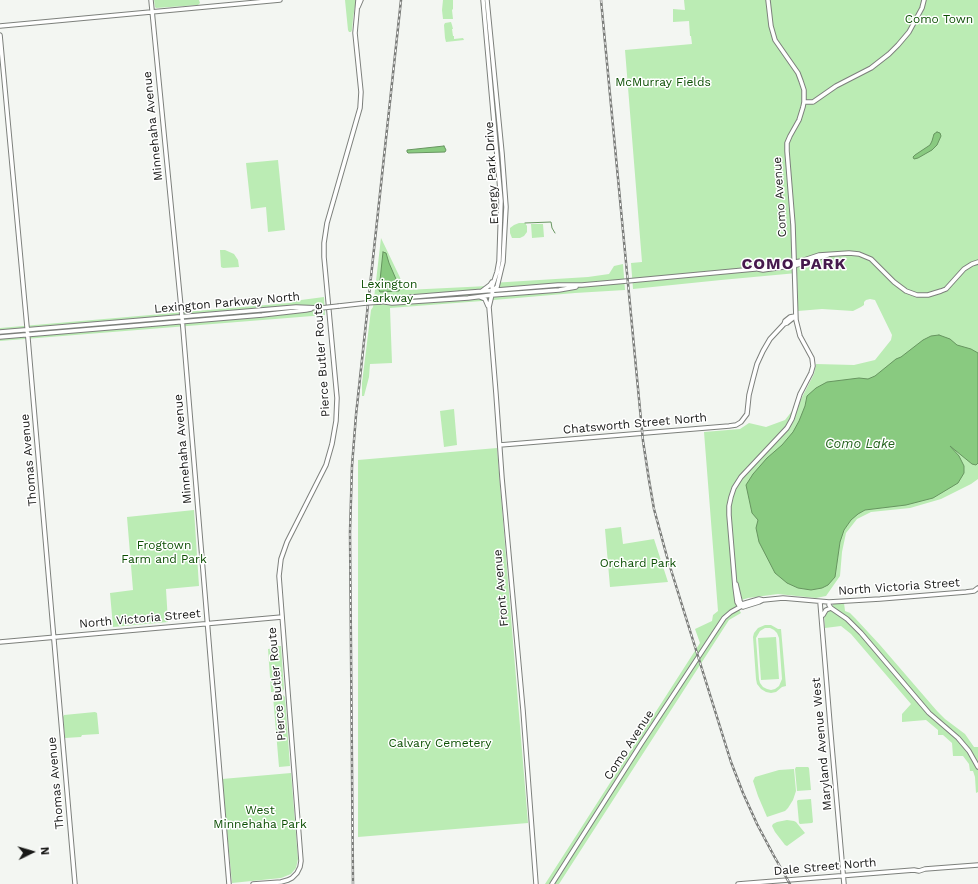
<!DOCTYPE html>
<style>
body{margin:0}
#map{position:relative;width:978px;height:884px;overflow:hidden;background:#f3f6f2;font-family:"Work Sans",sans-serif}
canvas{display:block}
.north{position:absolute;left:12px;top:832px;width:40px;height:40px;-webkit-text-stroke:3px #fff;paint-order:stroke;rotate:85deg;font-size:11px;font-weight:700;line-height:16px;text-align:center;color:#181917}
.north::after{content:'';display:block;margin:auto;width:14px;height:18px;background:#181917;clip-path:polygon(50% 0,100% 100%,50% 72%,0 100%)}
</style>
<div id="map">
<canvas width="978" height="884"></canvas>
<div class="north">N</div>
</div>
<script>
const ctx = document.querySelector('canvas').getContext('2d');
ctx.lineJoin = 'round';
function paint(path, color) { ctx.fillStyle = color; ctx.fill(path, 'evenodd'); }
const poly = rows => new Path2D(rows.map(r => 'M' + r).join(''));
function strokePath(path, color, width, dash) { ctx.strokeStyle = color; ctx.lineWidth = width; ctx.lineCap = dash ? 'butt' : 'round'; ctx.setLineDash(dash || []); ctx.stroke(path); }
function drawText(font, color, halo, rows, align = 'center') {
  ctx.font = font + ' "Work Sans",sans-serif'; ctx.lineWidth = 3; ctx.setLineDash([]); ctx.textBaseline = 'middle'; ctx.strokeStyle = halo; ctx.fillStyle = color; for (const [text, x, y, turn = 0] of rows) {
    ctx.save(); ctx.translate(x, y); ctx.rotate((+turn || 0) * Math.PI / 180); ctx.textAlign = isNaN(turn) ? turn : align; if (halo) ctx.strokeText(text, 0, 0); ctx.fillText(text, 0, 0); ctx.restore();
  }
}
paint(poly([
 [154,0,199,0,200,3,198,5,156,8,155,7],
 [345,0,356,0,353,18,352,30,351,32,349,32,348,30],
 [443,0,453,0,453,9,452,10,453,19,443,19,442,10],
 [684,0,978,0,978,479,971,484,941,499,910,508,871,512,857,519,846,533,842,552,840,576,826,596,816,598,778,594,748,598,735,602,741,613,729,620,559,884,545,884,700,643,695,629,712,621,713,615,718,611,704,432,740,429,749,423,766,427,785,420,800,401,814,374,816,364,854,365,875,360,891,340,892,335,875,300,870,299,866,300,864,302,864,305,861,307,853,311,822,309,798,311,797,273,721,280,633,289,631,263,642,262,625,50,692,44,691,36,690,36,689,21,673,22,673,9,685,10],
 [451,22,452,25,453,29,452,29,453,36,454,36,454,39,463,38,464,40,446,42,445,38,444,25,445,23],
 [278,160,285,230,268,232,266,207,251,209,246,163],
 [519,223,525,223,527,226,527,232,524,236,520,238,512,238,510,233,510,228,514,225],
 [531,224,543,224,544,237,532,238],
 [381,238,406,290,488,286,491,283,588,277,609,274,614,266,623,264,625,290,575,293,482,301,390,308,392,363,370,364,369,377,364,396,362,396,362,383,371,310,373,307],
 [220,250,225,250,234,254,238,260,239,267,223,268,221,267],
 [324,297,325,315,0,341,0,328,289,303,301,300],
 [454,409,457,445,444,447,440,411],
 [497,448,528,823,358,837,358,460],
 [194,510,199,586,166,589,168,622,113,627,110,593,133,590,127,517],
 [621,527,623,544,654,539,668,582,610,587,605,529],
 [844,603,845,611,850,613,855,618,880,645,937,711,945,719,965,734,974,747,978,747,978,792,976,793,975,777,973,771,970,771,969,764,963,756,953,756,952,743,943,735,938,735,938,730,926,720,902,722,902,714,911,704,851,634,841,626,825,628,824,614,825,612,830,610,833,607,833,604],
 [765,625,771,625,778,629,781,629,786,686,782,687,776,692,771,693,766,692,761,689,757,684,756,679,753,637,754,633,758,628],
 [765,628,770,628,774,630,777,633,779,638,782,679,779,686,775,689,771,690,767,689,763,687,760,683,759,679,756,638,760,631],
 [776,637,779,679,761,680,758,638],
 [278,646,281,646,284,689,282,692,271,692,268,649,278,648],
 [283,695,285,697,290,766,279,767,273,696],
 [95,712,97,713,99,734,82,735,81,737,65,738,63,717,64,715],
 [796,767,808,767,809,768,811,790,797,791,795,769],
 [794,769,796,791,793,800,788,808,785,811,767,817,758,796,753,781,755,777,779,770],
 [291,773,298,859,296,868,291,874,281,878,232,883,222,779],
 [811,799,813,822,812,823,800,824,799,823,797,801,798,800],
 [787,820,794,821,796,822,805,833,787,846,785,845,775,832,772,826,773,824,777,822]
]), '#bbecb4');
const water = poly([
 [937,132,940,133,941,136,937,145,932,150,918,158,914,159,913,157,915,155,930,145,932,141,934,134,937,132],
 [444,146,446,150,445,152,408,153,407,152,407,150,444,146],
 [383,252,386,253,389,263,399,286,400,289,399,291,380,292,379,290,383,252],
 [939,335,950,339,957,345,971,349,978,353,978,463,976,465,972,464,950,446,959,456,964,466,964,473,958,483,933,498,906,505,865,510,858,514,851,520,844,530,840,542,835,577,828,585,822,588,811,590,798,588,787,583,775,573,759,542,756,528,758,520,752,513,746,485,753,474,767,458,782,445,793,432,799,421,805,406,807,396,816,388,827,382,859,378,868,379,875,376,896,359,901,357,923,340,931,336,939,335]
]);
paint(water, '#89ca80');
strokePath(water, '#679560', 1);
strokePath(poly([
 [525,223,551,222,552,228,555,233]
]), '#679560', 1);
const secondary = poly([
 [151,0,182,317,229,884],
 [483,0,501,201,499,261,497,272,492,287,493,290],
 [487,0,502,153,506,207,503,262,497,287,493,290,489,307,496,394,502,478,523,710,536,884],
 [358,7,361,0],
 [0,26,280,0],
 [0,35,27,327,75,884],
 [804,102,813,102,836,86,871,68,889,54,898,45,909,32,922,8,924,0],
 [758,269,763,270,797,265,828,255],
 [482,291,490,285,492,282],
 [480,297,485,299,488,306],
 [381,302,411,297,558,285,582,285,616,282,755,269,801,261,819,255,849,253,859,254,871,259,894,282,906,291,917,295,928,295,941,291,946,289,964,269,972,264,978,262],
 [385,302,392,303,468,298,492,295,559,290,576,287],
 [339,306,366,303],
 [784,324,787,323,792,319,795,316],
 [0,332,296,307,321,308],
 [0,337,262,315,306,310,311,309],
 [500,445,729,426,736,425,741,422,747,414,749,395,753,379,757,364,763,351,770,339,784,324,785,321,790,317,795,316],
 [736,584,740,601,743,607],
 [820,602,830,724,844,884],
 [829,602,829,605,831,608,847,619,861,633,929,713,958,738,969,751,978,767],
 [740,607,737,602,735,587,729,515,729,506,731,497,734,488,741,477,787,428,792,419,800,394,811,373,813,366,812,358,800,336,796,320,793,225,787,151,787,143,790,136,799,120,803,107,804,102,804,90,801,81,798,73,775,40,771,26,768,0],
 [743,607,759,602,763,600],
 [823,615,826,610,831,608],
 [0,642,282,617],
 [253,884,281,882,288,880,292,878,297,873,300,867,301,861,279,576,281,559,287,542,326,465,332,444,336,421,337,398,324,257,324,243,327,223,360,108,361,92,355,33,358,0],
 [552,884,641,744,724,618,731,612,740,607,742,604,759,599,763,600,783,598,829,602,880,599,966,592,974,591,978,588],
 [738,884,914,870,919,871,925,869,978,865]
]);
strokePath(secondary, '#7d807c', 5.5);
strokePath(secondary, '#fff', 3.5);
const rail = poly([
 [601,0,643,441,649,480,654,509,667,557,731,762,743,793,757,824,774,856,790,884],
 [353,884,350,532,352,466,356,415,401,0]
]);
strokePath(rail, '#7a7c79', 2.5);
strokePath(rail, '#fff', 1, [3]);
const secondaryBridge = poly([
 [366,303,381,302],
 [321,308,339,306]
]);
strokePath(secondaryBridge, '#7d807c', 5.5, []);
strokePath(secondaryBridge, '#fff', 3.5);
drawText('12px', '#0c4f03', '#fff', [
 ["Como Town",939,19],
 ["McMurray Fields",663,82],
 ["Lexington",389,284],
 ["Parkway",389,298],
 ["Frogtown",164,545],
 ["Farm and Park",164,559],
 ["Orchard Park",638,563],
 ["Calvary Cemetery",440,743],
 ["West",260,810],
 ["Minnehaha Park",260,824]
]);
drawText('12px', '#181917', '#fff', [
 ["Minnehaha Avenue",153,126,-96],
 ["Energy Park Drive",492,173,-93],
 ["Como Avenue",780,197,-94],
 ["Lexington Parkway North",227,303,-5],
 ["Pierce Butler Route",322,360,-94],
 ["Chatsworth Street North",635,424,-5],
 ["Minnehaha Avenue",183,449,-95],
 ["Thomas Avenue",29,460,-95],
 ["North Victoria Street",899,587,-4],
 ["Front Avenue",501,588,-95],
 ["North Victoria Street",140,619,-5],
 ["Pierce Butler Route",277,684,-95],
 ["Maryland Avenue West",822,744,-95],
 ["Como Avenue",629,745,-57],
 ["Thomas Avenue",56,783,-95],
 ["Dale Street North",825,867,-5]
]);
drawText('italic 13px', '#24631d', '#fff', [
 ["Como Lake",860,444]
]);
ctx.letterSpacing = '1px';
drawText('bold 16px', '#461a4d', '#fff', [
 ["COMO PARK",794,264]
]);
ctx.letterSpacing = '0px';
</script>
